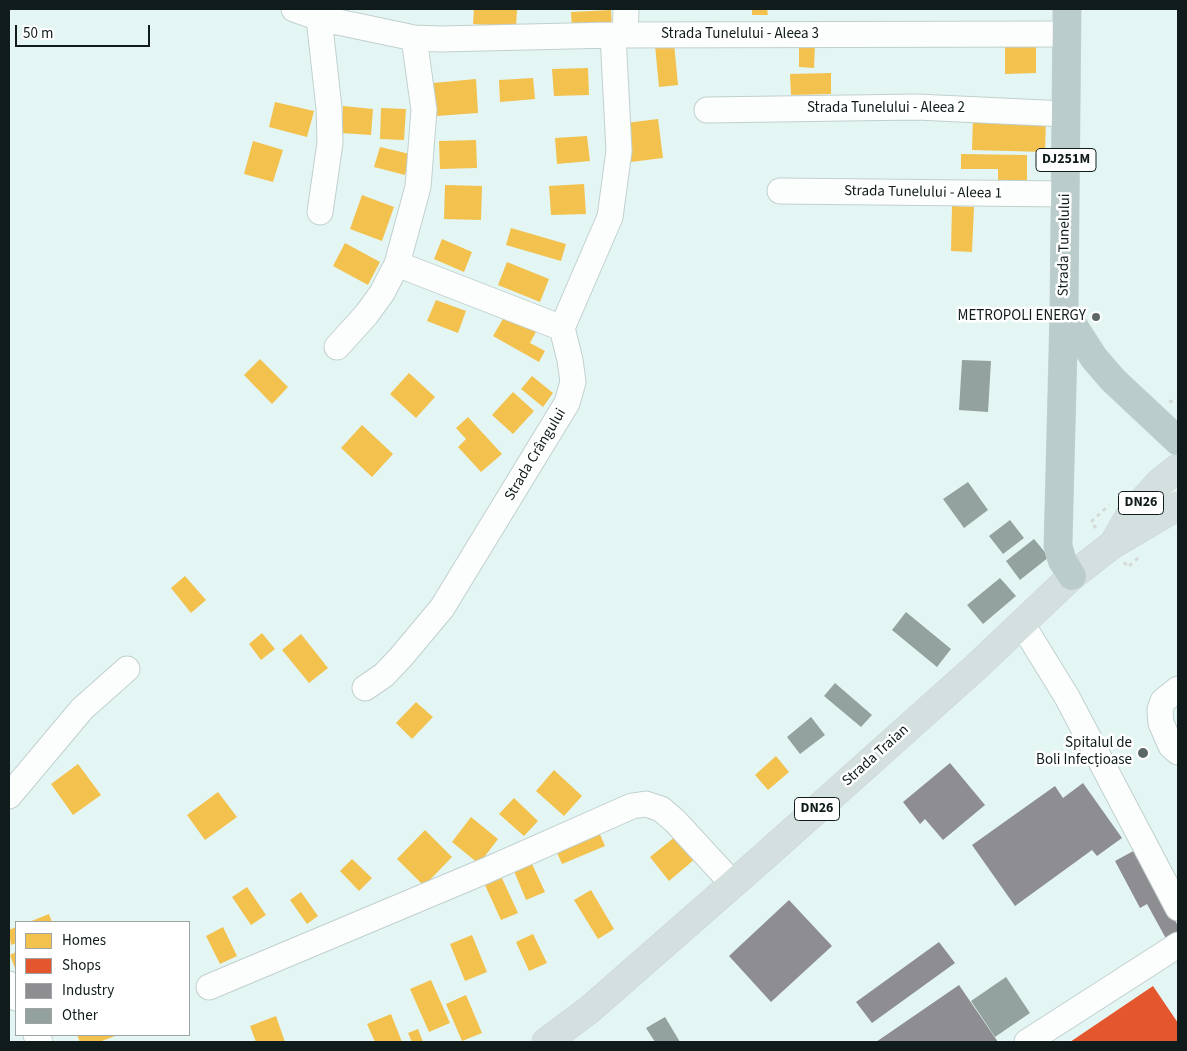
<!DOCTYPE html>
<meta charset="utf-8">
<style>
body{margin:0}
#map{position:relative;width:1187px;height:1051px;overflow:hidden;background:#e4f6f4;font-family:"Source Sans 3",sans-serif}
canvas{display:block}
.frame{position:absolute;inset:0;border:10px solid #0f1c1b;pointer-events:none}
.legend{position:absolute;left:15px;top:921px;width:175px;height:115px;box-sizing:border-box;background:#fff;border:1px solid #9fa4a4;margin:0;padding:6px 9px;list-style:none;font-size:15px;color:#0f1c1b}
.legend li{display:flex;align-items:center;gap:10px;height:25px}
.legend b{width:25px;border:1px solid #9fa4a4}
.scale{position:absolute;left:15px;top:25px;width:135px;height:22px;box-sizing:border-box;border:2px solid #0f1c1b;border-top:0;padding-left:6px;font-size:15px;line-height:18px;white-space:nowrap;color:#0f1c1b;-webkit-text-stroke:4px #fff;paint-order:stroke}
</style>
<div id="map">
<canvas width="1187" height="1051"></canvas>
<div class="frame"></div>
<ul class="legend">
<li><b style="height:14px;background:#f2c14e"></b>Homes</li>
<li><b style="height:14px;background:#e4572e"></b>Shops</li>
<li><b style="height:14px;background:#8d8d92"></b>Industry</li>
<li><b style="height:14px;background:#93a19f"></b>Other</li>
</ul>
<div class="scale">50 m</div>
</div>
<script>
const ctx = document.querySelector('canvas').getContext('2d');
ctx.lineJoin = 'round';
function paint(path, color) { ctx.fillStyle = color; ctx.fill(path, 'evenodd'); }
const poly = rows => new Path2D(rows.map(r => 'M' + r).join(''));
function strokePath(path, color, width, dash) { ctx.strokeStyle = color; ctx.lineWidth = width; ctx.lineCap = dash ? 'butt' : 'round'; ctx.setLineDash(dash || []); ctx.stroke(path); }
function drawText(font, color, halo, rows, align = 'center') {
  ctx.font = font + ' "Source Sans 3",sans-serif'; ctx.lineWidth = 5; ctx.setLineDash([]); ctx.textBaseline = 'middle'; ctx.strokeStyle = halo; ctx.fillStyle = color; for (const [text, x, y, turn = 0] of rows) {
    ctx.save(); ctx.translate(x, y); ctx.rotate((+turn || 0) * Math.PI / 180); ctx.textAlign = isNaN(turn) ? turn : align; if (halo) ctx.strokeText(text, 0, 0); ctx.fillText(text, 0, 0); ctx.restore();
  }
}
paint(poly([
 [474,9,517,9,516,27,473,24],
 [752,9,767,9,768,15,752,15],
 [611,10,612,30,572,31,571,12],
 [799,42,815,43,814,68,799,67],
 [674,43,678,85,659,87,655,45],
 [1036,46,1036,73,1005,74,1005,47],
 [588,68,589,95,554,96,552,69],
 [831,73,831,94,791,95,790,74],
 [533,78,535,99,500,102,499,80],
 [476,79,478,113,436,116,433,83],
 [275,102,314,111,307,137,269,127],
 [343,106,373,109,371,135,341,133],
 [381,108,406,109,404,140,380,139],
 [973,117,1046,119,1045,152,972,150],
 [658,119,663,158,631,162,626,123],
 [587,136,590,161,557,164,555,138],
 [476,140,477,168,440,169,439,141],
 [253,141,283,150,273,182,244,174],
 [380,147,410,154,405,175,374,167],
 [961,154,1027,155,1027,189,998,189,998,169,961,169],
 [584,184,586,214,551,215,549,186],
 [445,185,482,186,481,220,444,219],
 [362,195,394,207,382,241,350,229],
 [952,206,974,207,972,252,951,251],
 [511,228,566,244,561,261,506,245],
 [442,239,472,252,464,272,434,259],
 [345,243,380,262,368,285,333,266],
 [507,262,549,279,540,302,498,285],
 [436,300,466,311,458,333,427,321],
 [504,317,516,324,519,320,537,330,530,343,545,351,539,362,493,336],
 [260,359,288,387,272,404,244,375],
 [409,373,435,397,416,418,390,394],
 [532,376,553,393,543,407,521,389],
 [513,392,534,411,513,434,492,415],
 [468,417,502,454,481,472,458,447,466,439,456,428],
 [362,425,393,454,372,477,341,448],
 [185,576,206,600,191,613,171,588],
 [262,633,275,649,261,660,249,644],
 [301,634,328,668,309,683,282,650],
 [416,702,433,717,412,739,396,723],
 [776,756,789,772,768,790,755,775],
 [78,764,101,795,73,815,51,784],
 [554,770,582,796,564,816,536,791],
 [218,792,237,817,205,840,187,815],
 [514,798,538,821,524,836,499,814],
 [471,817,498,839,479,864,452,842],
 [425,830,452,857,424,886,397,859],
 [598,830,605,846,562,864,555,848],
 [676,836,695,859,669,881,650,857],
 [352,859,372,878,359,891,340,871],
 [532,864,545,892,526,900,514,871],
 [501,876,518,913,501,920,484,883],
 [247,887,266,915,251,925,232,897],
 [591,890,614,929,598,939,574,900],
 [301,892,318,916,307,924,290,900],
 [49,914,52,922,29,922],
 [16,927,16,943,11,945,9,930],
 [223,927,237,956,220,964,206,936],
 [533,934,547,963,529,971,516,942],
 [472,935,487,972,465,981,450,944],
 [16,952,16,971,10,955],
 [431,980,450,1023,429,1032,410,989],
 [466,995,482,1033,462,1041,446,1004],
 [391,1014,402,1042,375,1042,367,1024],
 [276,1016,285,1042,256,1042,250,1026],
 [418,1029,423,1042,412,1042,408,1033],
 [77,1035,118,1035,99,1042,80,1042]
]), '#f2c14e');
paint(poly([
 [1153,986,1178,1023,1178,1042,1070,1042]
]), '#e4572e');
paint(poly([
 [950,763,985,805,943,840,925,819,920,824,903,802],
 [1083,783,1122,838,1097,856,1092,850,1015,906,972,845,1055,786,1063,798],
 [1137,849,1178,926,1178,939,1169,944,1147,904,1140,908,1115,861],
 [789,900,832,946,771,1002,729,956],
 [939,942,955,963,872,1023,856,1002],
 [959,985,998,1042,876,1042]
]), '#8d8d92');
paint(poly([
 [962,360,991,361,988,412,959,410],
 [968,482,988,510,964,528,943,499],
 [1010,520,1024,538,1003,554,989,536],
 [1034,539,1049,557,1020,580,1006,561],
 [1000,578,1016,596,983,624,967,605],
 [906,612,951,649,937,667,892,630],
 [835,683,872,715,861,727,824,696],
 [811,717,825,735,800,754,787,737],
 [1006,977,1030,1013,995,1037,971,1001],
 [665,1017,680,1042,655,1042,646,1028]
]), '#93a19f');
const minor = poly([
 [294,9,319,18,414,38,440,39,613,35,1067,34],
 [319,18,329,108,330,143,320,212],
 [625,35,626,9],
 [707,110,917,107,1066,114],
 [780,191,1065,194],
 [397,264,562,328],
 [337,347,366,315,382,293,397,264,418,187,424,110,414,38],
 [1022,624,1067,697,1178,908],
 [365,688,384,675,401,657,442,608,567,403,573,382,570,360,562,328,610,217,619,151,613,35],
 [1178,689,1163,701,1160,710,1161,723,1171,746,1178,752],
 [9,796,82,709,127,669],
 [9,984,16,998],
 [209,987,485,871,632,806,646,804,661,809,675,821,733,884],
 [36,1035,40,1042],
 [1027,1042,1178,945]
]);
const major = poly([
 [1113,544,1130,515,1159,483,1178,468],
 [546,1042,589,1010,766,855,976,667,1072,576,1112,545,1178,506]
]);
const highway = poly([
 [1067,9,1064,311,1058,546,1062,560,1072,576],
 [1064,311,1094,358,1113,380,1178,441]
]);
strokePath(minor, '#c1d0ce', 27);
strokePath(major, '#cad3d2', 29);
strokePath(highway, '#cad3d2', 29);
strokePath(poly([
 [1169,401,1178,403],
 [1096,528,1091,522,1109,505],
 [1124,562,1128,567,1139,557]
]), '#d5dbda', 3, [4, 4]);
strokePath(minor, '#fbfefd', 25);
strokePath(major, '#d4e0e0', 28);
strokePath(highway, '#bacccb', 28);
for (const [x, y, r, color] of [
 [1096,317,5,"#5a6867"],
 [1143,753,6,"#5a6867"]
]) { const dot = new Path2D(); dot.arc(x, y, r, 0, 2 * Math.PI); ctx.fillStyle = color; ctx.fill(dot); strokePath(dot, '#fff', 2); }
for (const [x, y, w] of [
 [1066,160,60],
 [1141,503,45],
 [817,809,45]
]) { const box = new Path2D(); box.roundRect(x - w / 2, y - 11.5, w, 23, 4); ctx.fillStyle = '#fff'; ctx.fill(box); strokePath(box, '#0f1c1b', 1); }
drawText('bold 14px', '#0f1c1b', null, [
 ["DJ251M",1066,160],
 ["DN26",1141,503],
 ["DN26",817,809]
]);
drawText('15px', '#0f1c1b', '#fff', [
 ["Strada Tunelului - Aleea 3",740,35],
 ["Strada Tunelului - Aleea 2",886,109],
 ["Strada Tunelului - Aleea 1",923,193,1],
 ["Strada Tunelului",1065,245,-89],
 ["Strada Crângului",536,455,-59],
 ["Strada Traian",876,756,-42]
]);
drawText('15px', '#0f1c1b', '#fff', [
 ["METROPOLI ENERGY",1086,317],
 ["Spitalul de",1132,744],
 ["Boli Infecțioase",1132,761]
], 'right');
</script>
